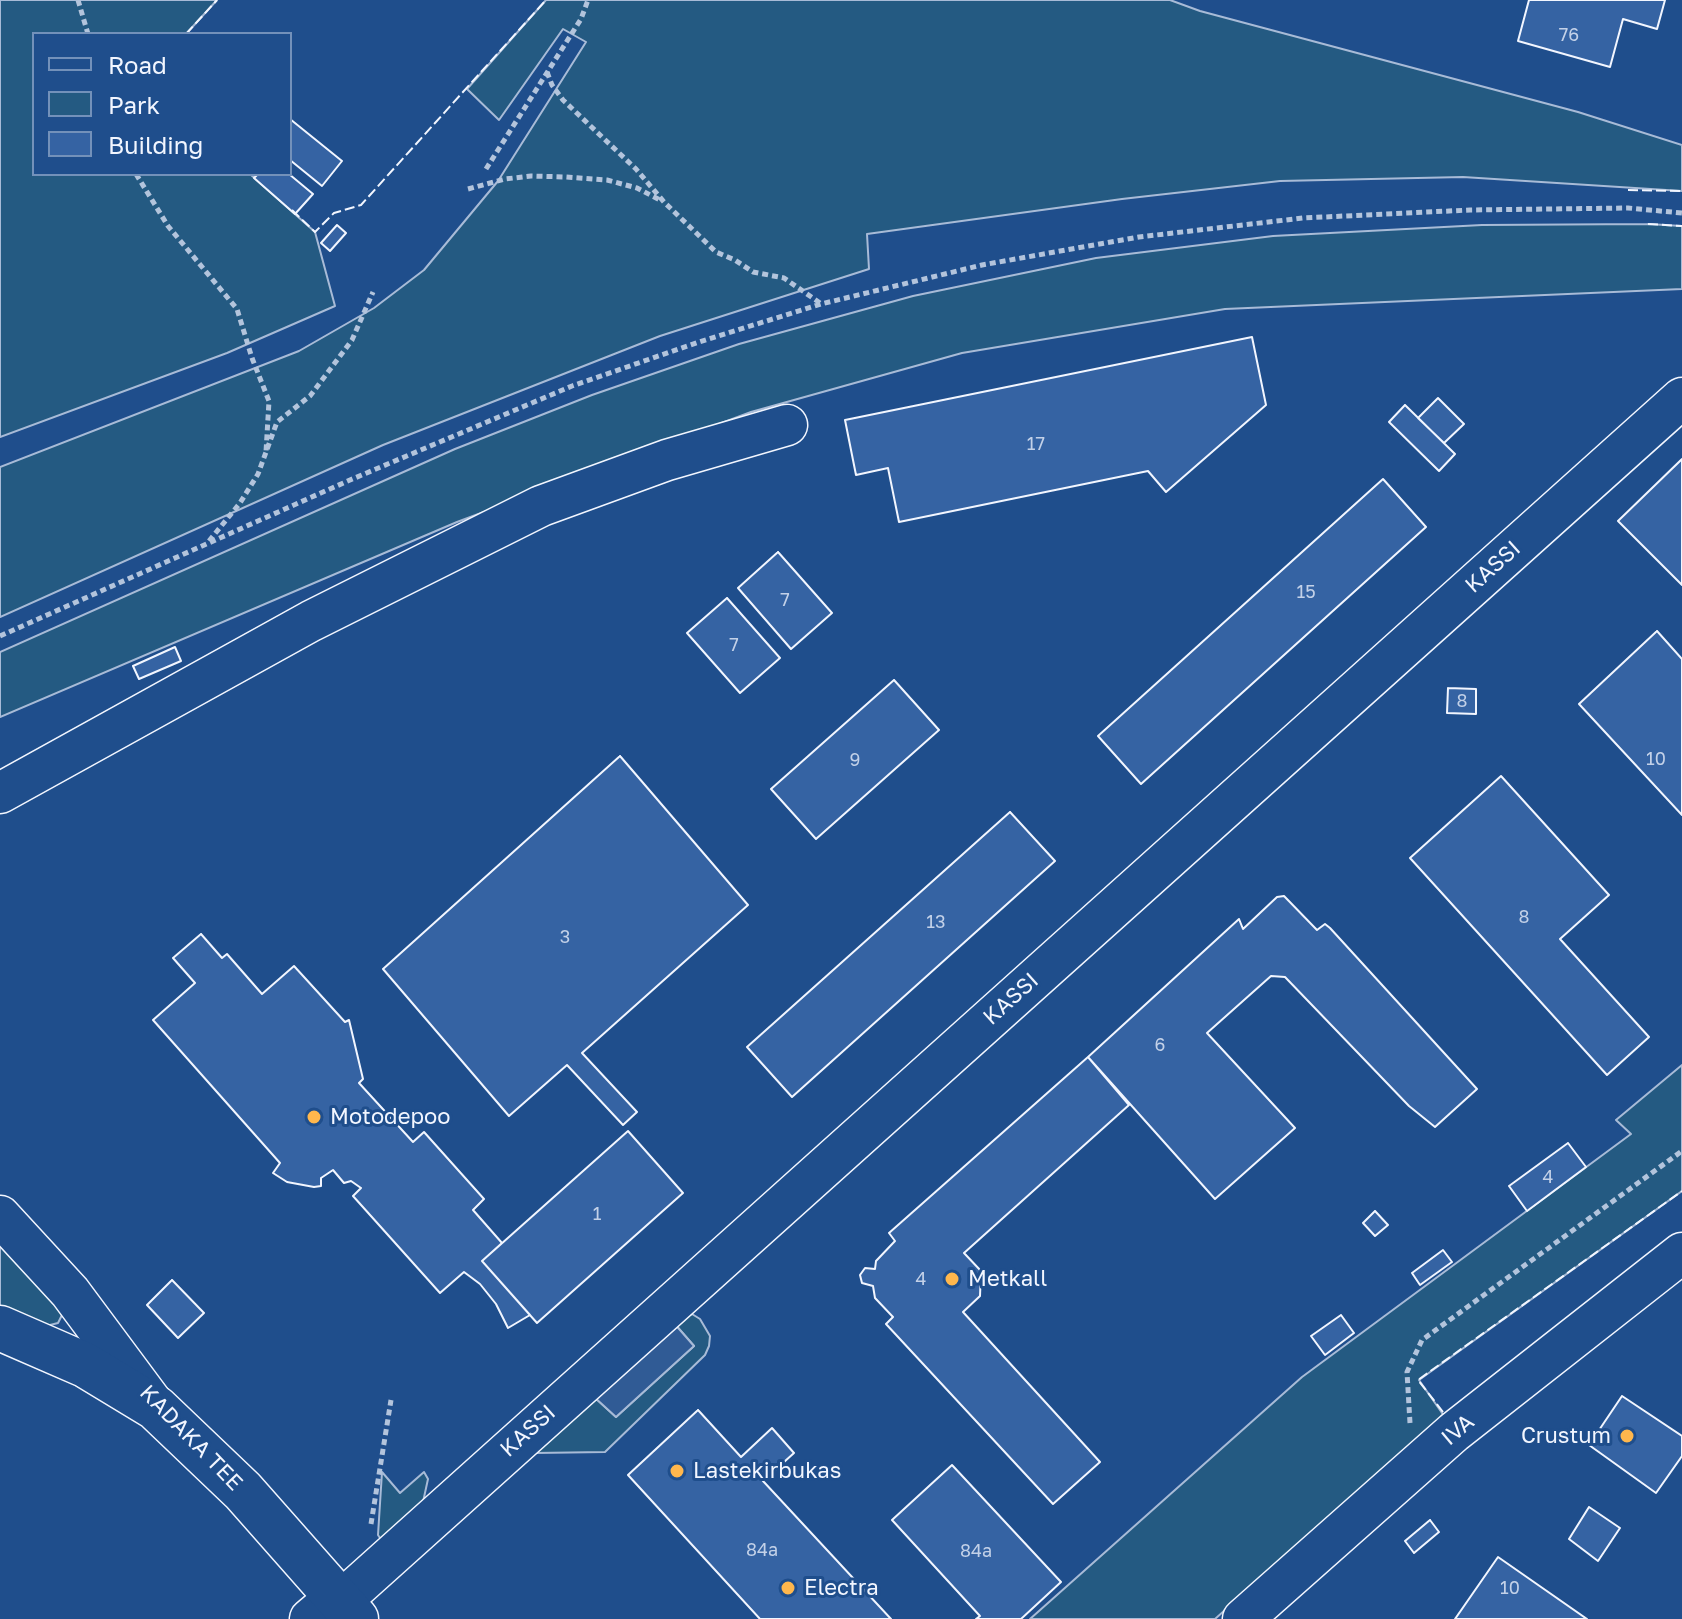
<!DOCTYPE html>
<style>
body{margin:0}
#map{position:relative;width:1682px;height:1619px;overflow:hidden;background:#1f4e8c;font-family:"Golos Text",sans-serif}
canvas{display:block}
.legend{position:absolute;left:32px;top:32px;width:260px;height:144px;box-sizing:border-box;background:#1f4e8c;border:2px solid #7391ba;margin:0;padding:10px 14px;list-style:none;font-size:24px;color:#f2f6ff}
.legend li{display:flex;align-items:center;gap:16px;height:40px}
.legend b{width:40px;border:2px solid #7391ba}
</style>
<div id="map">
<canvas width="1682" height="1619"></canvas>
<ul class="legend">
<li><b style="height:10px;background:#1f4e8c"></b>Road</li>
<li><b style="height:22px;background:#245a82"></b>Park</li>
<li><b style="height:22px;background:#3563a3"></b>Building</li>
</ul>
</div>
<script>
const ctx = document.querySelector('canvas').getContext('2d');
ctx.lineJoin = 'round';
function paint(path, color) { ctx.fillStyle = color; ctx.fill(path, 'evenodd'); }
const poly = rows => new Path2D(rows.map(r => 'M' + r).join(''));
function strokePath(path, color, width, dash) { ctx.strokeStyle = color; ctx.lineWidth = width; ctx.lineCap = dash ? 'butt' : 'round'; ctx.setLineDash(dash || []); ctx.stroke(path); }
function drawText(font, color, halo, rows, align = 'center') {
  ctx.font = font + ' "Golos Text",sans-serif'; ctx.lineWidth = 6; ctx.setLineDash([]); ctx.textBaseline = 'middle'; ctx.strokeStyle = halo; ctx.fillStyle = color; for (const [text, x, y, turn = 0] of rows) {
    ctx.save(); ctx.translate(x, y); ctx.rotate((+turn || 0) * Math.PI / 180); ctx.textAlign = isNaN(turn) ? turn : align; if (halo) ctx.strokeText(text, 0, 0); ctx.fillText(text, 0, 0); ctx.restore();
  }
}
const green = poly([
 [0,0,217,0,186,34,34,34,34,174,250,174,315,232,335,306,227,353,0,437,0,0],
 [546,0,1170,0,1200,11,1578,112,1682,145,1682,191,1463,177,1280,181,1122,199,867,234,869,269,660,336,383,445,0,617,0,467,299,351,374,308,424,270,498,181,586,42,563,29,499,120,467,89,546,0],
 [1648,224,1682,226,1682,289,1225,309,962,353,751,412,457,522,0,717,0,652,455,449,592,395,739,344,913,296,1096,258,1273,236,1482,225,1648,224],
 [1682,1065,1682,1191,1419,1380,1449,1423,1291,1551,1215,1619,1030,1619,1302,1377,1631,1134,1616,1120,1682,1065],
 [0,1244,63,1313,58,1323,46,1326,0,1308,0,1244],
 [692,1314,700,1319,710,1336,709,1346,705,1355,605,1452,535,1453,593,1396,616,1417,694,1346,673,1322,692,1314],
 [382,1472,400,1493,424,1472,428,1479,423,1502,382,1541,378,1535,382,1472]
]);
paint(green, '#245a82');
strokePath(green, '#a8bbd7', 2);
const parking = poly([
 [673,1322,694,1346,616,1417,593,1396,673,1322]
]);
paint(parking, '#305b95');
strokePath(parking, '#a8bbd7', 2);
const building = poly([
 [1529,0,1665,0,1657,29,1623,19,1610,67,1518,41,1529,0],
 [290,119,342,161,322,186,290,160,290,119],
 [258,174,289,174,313,194,295,214,254,178,258,174],
 [337,225,346,233,330,251,321,243,337,225],
 [1252,337,1266,405,1166,492,1148,471,899,522,888,468,856,475,845,420,1252,337],
 [1438,398,1464,424,1444,443,1418,418,1438,398],
 [1405,405,1455,454,1439,471,1389,422,1405,405],
 [1682,459,1682,585,1618,521,1682,459],
 [1383,479,1426,527,1141,784,1098,736,1383,479],
 [778,552,832,613,791,649,738,588,778,552],
 [727,598,780,658,740,693,687,633,727,598],
 [1657,631,1682,659,1682,815,1579,704,1657,631],
 [175,647,181,661,139,679,133,666,175,647],
 [894,680,939,730,816,839,771,789,894,680],
 [1448,688,1476,689,1476,714,1447,713,1448,688],
 [620,756,748,905,582,1053,637,1112,623,1125,567,1065,509,1116,383,969,620,756],
 [1501,776,1609,895,1560,939,1649,1037,1607,1075,1410,858,1501,776],
 [1010,812,1055,861,792,1097,747,1047,1010,812],
 [1284,896,1317,930,1325,924,1330,928,1477,1089,1435,1127,1409,1106,1285,977,1271,976,1207,1033,1295,1128,1215,1199,1088,1057,1239,919,1243,929,1277,897,1284,896],
 [201,934,222,958,227,954,262,994,294,966,345,1022,349,1020,363,1079,359,1083,413,1142,424,1132,484,1199,473,1210,502,1243,482,1261,530,1315,508,1328,496,1304,480,1284,464,1272,440,1293,353,1196,361,1188,351,1181,344,1183,333,1170,321,1178,321,1186,314,1187,287,1182,273,1173,280,1163,153,1020,195,983,173,958,201,934],
 [1088,1057,1129,1105,964,1253,981,1271,980,1296,963,1312,1100,1462,1053,1504,886,1324,893,1317,875,1298,873,1286,862,1283,860,1275,865,1268,875,1269,876,1261,895,1241,889,1233,1088,1057],
 [628,1131,683,1193,537,1323,482,1261,628,1131],
 [1568,1143,1586,1167,1527,1211,1509,1186,1568,1143],
 [1375,1211,1388,1225,1375,1236,1363,1223,1375,1211],
 [1443,1250,1452,1262,1420,1285,1412,1273,1443,1250],
 [172,1280,204,1313,178,1338,147,1305,172,1280],
 [1341,1315,1354,1333,1325,1355,1311,1336,1341,1315],
 [1622,1396,1682,1436,1682,1456,1656,1493,1589,1445,1622,1396],
 [698,1410,741,1457,772,1428,794,1453,763,1481,891,1619,760,1619,628,1475,698,1410],
 [952,1465,1061,1582,1021,1619,976,1619,980,1616,892,1520,952,1465],
 [1589,1507,1620,1528,1598,1561,1569,1539,1589,1507],
 [1430,1520,1439,1532,1414,1553,1405,1541,1430,1520],
 [1498,1557,1587,1619,1455,1619,1498,1557]
]);
paint(building, '#3563a3');
strokePath(building, '#f2f6ff', 2);
const minor = poly([
 [0,793,311,621,541,506,667,460,787,425],
 [0,1216,70,1292,154,1405],
 [341,1601,1682,398],
 [310,1619,336,1597],
 [1243,1619,1454,1432,1682,1253]
]);
const major = poly([
 [0,1328,85,1365,156,1408,243,1491,356,1619]
]);
strokePath(minor, '#f2f6ff', 43);
strokePath(major, '#f2f6ff', 47);
strokePath(poly([
 [78,0,88,34],
 [547,72,552,85,563,100,636,169,664,202,716,252,735,260,753,272,784,278,820,303],
 [486,169,581,19,588,0],
 [136,174,168,226,237,309,252,358,269,401,266,452],
 [468,189,505,179,531,176,566,177,607,180,637,188,660,200],
 [209,541,240,503,258,474,277,422,310,396,352,340,373,292],
 [0,636,350,480,572,386,699,342,821,304,982,265,1139,237,1303,218,1470,210,1628,208,1682,213],
 [1410,1423,1407,1372,1422,1340,1682,1151],
 [371,1524,391,1400]
]), '#b3c4dc', 5, [6, 4]);
strokePath(minor, '#1f4e8c', 40);
strokePath(major, '#1f4e8c', 44);
strokePath(poly([
 [186,34,217,0],
 [1628,190,1682,191],
 [292,210,315,232,334,213,361,205,546,0],
 [1648,224,1682,226],
 [1443,1412,1418,1380,1682,1191]
]), '#f2f6ff', 2, [10, 4]);
for (const [x, y, r, color] of [
 [314,1117,8,"#ffb74d"],
 [952,1279,8,"#ffb74d"],
 [1627,1436,8,"#ffb74d"],
 [677,1471,8,"#ffb74d"],
 [788,1588,8,"#ffb74d"]
]) { const dot = new Path2D(); dot.arc(x, y, r, 0, 2 * Math.PI); ctx.fillStyle = color; ctx.fill(dot); strokePath(dot, '#1f4e8c', 3); }
drawText('18px', '#c3d1e8', null, [
 ["76",1569,35],
 ["17",1036,444],
 ["15",1306,592],
 ["7",785,600],
 ["7",734,645],
 ["8",1462,701],
 ["10",1656,759],
 ["9",855,760],
 ["8",1524,917],
 ["13",936,922],
 ["3",565,937],
 ["6",1160,1045],
 ["4",1548,1177],
 ["1",597,1214],
 ["4",921,1279],
 ["84a",762,1550],
 ["84a",976,1551],
 ["10",1510,1588]
]);
drawText('22px', '#f2f6ff', '#1f4e8c', [
 ["KASSI",1493,567,-42],
 ["KASSI",1011,999,-42],
 ["IVA",1458,1430,-40],
 ["KASSI",528,1431,-42],
 ["KADAKA TEE",191,1438,46]
]);
drawText('22px', '#f2f6ff', '#1f4e8c', [
 ["Motodepoo",330,1117],
 ["Metkall",968,1279],
 ["Crustum",1611,1436,"right"],
 ["Lastekirbukas",693,1471],
 ["Electra",804,1588]
], 'left');
</script>
